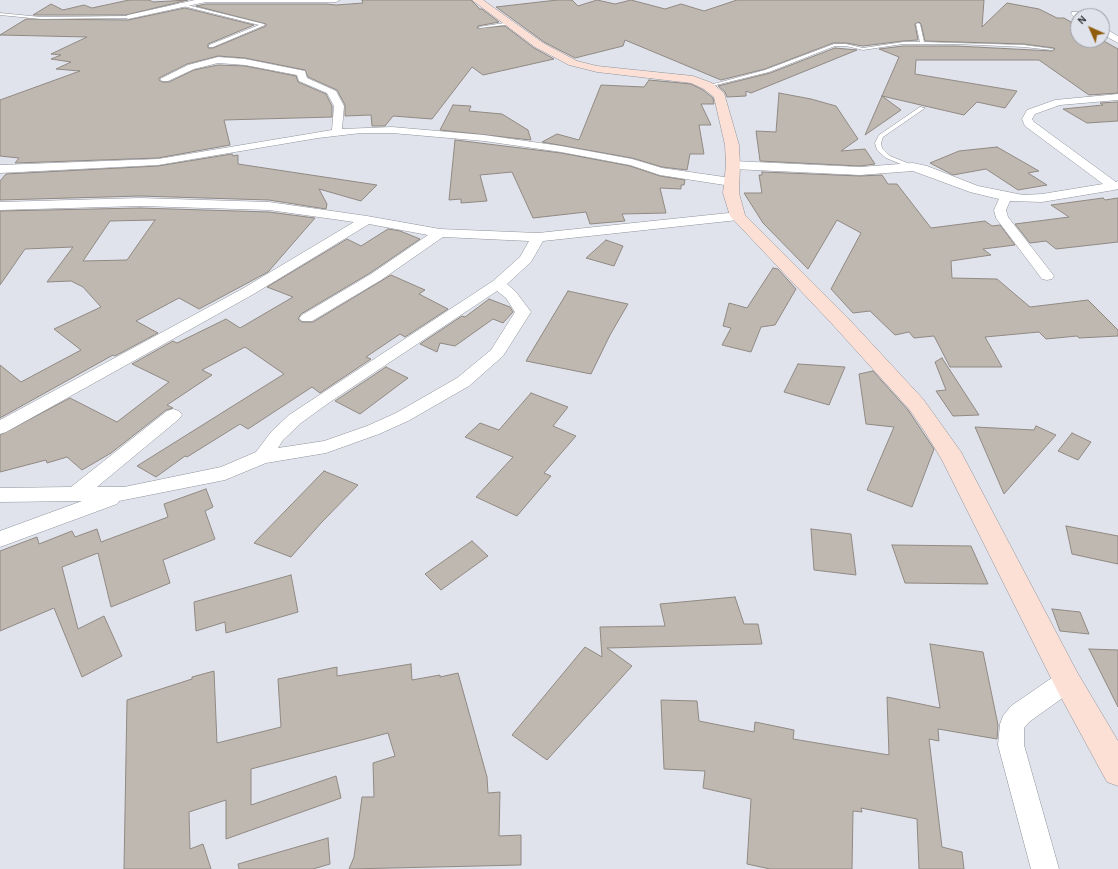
<!DOCTYPE html>
<style>
body{margin:0}
#map{position:relative;width:1118px;height:869px;overflow:hidden;background:#e0e3ec;font-family:"Alegreya Sans",sans-serif}
canvas{display:block}
.north{position:absolute;left:1070px;top:8px;width:40px;height:40px;box-sizing:border-box;background:#e0e3ec;border:1px solid #9b9da4;border-radius:50%;rotate:315deg;font-size:11px;font-weight:700;line-height:16px;text-align:center;color:#333437}
.north::after{content:'';display:block;margin:auto;width:14px;height:18px;background:#8f5d0c;clip-path:polygon(50% 0,100% 100%,50% 72%,0 100%)}
</style>
<div id="map">
<canvas width="1118" height="869"></canvas>
<div class="north">N</div>
</div>
<script>
const ctx = document.querySelector('canvas').getContext('2d');
ctx.lineJoin = 'round';
function paint(path, color) { ctx.fillStyle = color; ctx.fill(path, 'evenodd'); }
const poly = rows => new Path2D(rows.map(r => 'M' + r).join(''));
function strokePath(path, color, width, dash) { ctx.strokeStyle = color; ctx.lineWidth = width; ctx.lineCap = dash ? 'butt' : 'round'; ctx.setLineDash(dash || []); ctx.stroke(path); }
const building = poly([
 [129,0,149,0,153,2,188,0,126,15,33,15,51,4,63,10,84,5,92,8,129,0],
 [362,0,471,0,478,7,479,9,482,9,499,22,478,26,477,28,505,26,534,48,554,59,483,75,472,67,432,119,393,116,385,126,372,126,371,115,345,116,345,105,337,90,308,77,305,70,245,58,218,56,187,64,159,78,159,80,162,82,169,82,194,70,218,65,245,66,296,76,298,82,326,94,332,106,332,117,224,120,230,145,158,158,15,163,19,158,0,156,0,100,80,71,56,69,71,62,51,59,61,55,51,54,87,37,0,35,26,19,128,20,185,8,254,25,208,44,208,48,213,48,266,26,266,24,196,6,206,4,326,4,336,5,363,3,362,0],
 [557,0,572,0,578,6,597,0,615,4,631,0,665,9,681,4,704,11,737,0,984,0,982,27,1007,3,1039,9,1057,18,1064,18,1078,26,1078,40,1102,40,1118,49,1118,93,1089,95,1039,60,916,60,915,74,1017,91,1005,108,977,102,964,115,882,96,899,57,879,49,903,46,956,46,1052,51,1055,49,1054,48,1024,44,925,41,921,24,919,22,915,24,918,40,903,41,863,46,846,43,833,43,765,69,721,80,625,40,623,46,575,58,544,42,496,7,557,0],
 [835,48,857,50,751,93,746,91,746,96,727,97,725,92,718,86,770,73,835,48],
 [649,80,691,84,703,90,713,98,714,104,701,104,711,125,699,125,704,154,690,154,687,170,662,167,632,158,542,142,557,134,579,140,601,85,644,87,649,80],
 [779,93,811,99,836,106,858,139,841,151,865,149,875,164,860,166,760,161,756,131,776,132,779,93],
 [882,96,901,110,865,135,882,96],
 [1118,102,1118,121,1087,123,1063,109,1103,105,1100,103,1118,102],
 [453,105,471,106,469,111,502,114,528,130,531,140,440,130,453,105],
 [455,140,561,153,630,166,660,176,685,180,684,185,681,185,681,189,660,188,666,213,622,214,625,221,590,224,586,212,533,218,512,172,480,175,487,201,461,203,461,199,449,200,455,140],
 [997,147,1039,171,1028,173,1047,185,1018,190,986,169,953,175,930,163,959,151,997,147],
 [232,154,233,156,238,155,238,164,377,185,361,201,319,189,327,204,326,209,269,200,140,196,0,200,0,181,6,174,158,166,232,154],
 [762,172,860,176,882,175,888,184,897,184,931,228,985,221,992,226,1000,225,1015,245,983,249,991,255,951,261,952,278,997,279,1030,307,1088,300,1118,330,1118,336,1079,338,1077,336,1046,339,1039,332,985,337,1002,367,950,367,934,336,914,338,909,332,895,335,870,311,853,313,831,289,861,233,837,220,808,269,763,223,744,193,762,193,759,175,762,175,762,172],
 [1103,198,1105,200,1118,198,1118,242,1056,249,1046,241,1030,243,1015,224,1069,217,1051,205,1103,198],
 [140,208,269,212,315,218,268,272,199,309,179,298,136,321,158,333,115,356,113,355,0,418,0,365,21,382,81,350,54,329,101,307,83,287,71,281,47,282,73,247,25,249,0,285,0,211,140,208],
 [155,220,127,260,83,261,110,221,155,220],
 [388,229,400,231,420,239,370,273,301,314,298,319,302,322,313,322,391,275,425,290,419,294,448,309,405,337,400,334,366,357,371,359,320,393,312,387,248,429,240,424,187,457,185,456,156,477,137,466,284,374,245,347,202,370,212,375,167,405,173,408,166,410,111,453,82,470,67,457,47,463,46,460,0,472,0,435,70,398,117,422,169,382,132,364,173,341,177,343,226,319,240,328,293,297,267,287,347,239,361,246,388,229],
 [606,240,623,246,614,266,586,258,606,240],
 [773,268,778,269,796,289,775,325,761,327,751,352,722,345,731,328,723,326,729,303,747,308,773,268],
 [568,291,628,304,610,335,591,374,526,361,568,291],
 [489,299,510,307,513,312,503,323,493,319,455,346,440,343,437,352,420,344,462,316,465,317,489,299],
 [942,358,979,415,953,416,936,391,946,390,935,362,942,358],
 [798,364,845,367,829,405,784,392,798,364],
 [386,367,408,378,360,414,335,401,386,367],
 [873,371,908,410,934,449,912,507,867,490,894,427,866,424,859,374,873,371],
 [531,393,568,407,553,426,576,436,544,473,551,476,517,516,476,497,513,457,465,437,480,423,499,430,531,393],
 [1036,426,1056,435,1004,494,975,427,1034,430,1036,426],
 [1072,433,1091,442,1078,460,1058,451,1072,433],
 [324,471,358,485,321,523,291,557,254,543,324,471],
 [206,489,213,507,205,511,215,539,163,560,170,583,111,607,98,553,62,567,78,629,104,616,122,656,82,677,54,608,0,631,0,551,37,537,39,544,72,531,75,537,97,529,101,542,168,517,164,504,206,489],
 [1066,526,1118,536,1118,564,1072,554,1066,526],
 [811,529,851,534,856,575,814,570,811,529],
 [472,541,488,556,441,590,425,574,472,541],
 [892,545,971,546,988,584,905,583,892,545],
 [291,575,298,612,226,633,225,622,196,631,194,602,291,575],
 [735,597,744,624,758,624,762,644,607,648,632,666,547,760,512,735,585,647,602,657,600,627,665,626,660,604,735,597],
 [1052,609,1080,612,1089,634,1060,631,1052,609],
 [930,644,983,652,998,725,997,739,938,729,939,741,929,739,942,847,962,852,964,869,919,869,917,819,861,808,862,812,853,811,852,869,770,869,747,864,751,799,703,788,705,771,664,769,661,700,697,701,699,721,754,732,755,722,794,730,793,739,889,755,887,697,940,708,930,644],
 [1089,649,1118,650,1118,707,1089,649],
 [411,664,412,680,440,675,440,677,458,673,487,777,488,793,500,792,499,836,521,835,521,865,349,869,354,857,362,797,374,797,373,763,395,756,388,733,251,769,251,805,336,776,341,798,226,839,226,800,189,812,190,849,203,844,211,869,124,869,127,700,192,679,192,677,214,671,217,743,281,727,278,679,337,667,337,676,411,664],
 [328,838,330,864,313,869,239,869,238,864,328,838]
]);
paint(building, '#bfb8b1');
strokePath(building, '#908983', 1);
const lane = poly([
 [179,3,264,24,265,25,213,47,209,47,209,45,259,25,179,5,179,3],
 [0,13,41,17,128,16,130,17,128,18,41,19,0,15,0,13],
 [511,22,512,24,480,28,478,27,511,22],
 [918,23,920,24,924,42,1024,45,1054,49,1052,50,1024,47,956,44,903,44,863,50,846,46,835,46,769,72,708,87,706,86,765,70,834,44,846,44,863,48,903,42,920,42,916,24,918,23],
 [920,107,925,108,883,137,881,143,882,148,890,156,915,166,915,168,913,169,886,158,877,150,875,143,879,135,920,107]
]);
const street = poly([
 [195,0,340,0,336,2,206,2,128,19,124,17,128,15,195,0],
 [1072,12,1078,12,1082,16,1078,16,1078,18,1075,18,1071,14,1072,12],
 [1102,27,1118,36,1118,43,1102,34,1102,27],
 [218,57,245,59,305,71,307,78,336,91,344,106,342,129,392,127,484,135,561,146,632,159,662,168,731,178,737,182,731,186,660,175,630,165,561,152,484,141,392,133,361,133,318,138,158,165,0,173,0,165,158,159,332,130,334,106,327,93,299,81,297,75,245,65,218,63,194,69,168,81,162,81,160,79,188,65,218,57],
 [1118,94,1118,100,1060,105,1035,114,1032,119,1034,122,1116,182,1118,181,1118,189,1114,190,1042,202,1010,201,1006,210,1008,217,1054,276,1052,279,1047,280,1042,279,996,218,994,210,999,199,970,192,913,171,860,175,733,169,727,165,733,161,860,167,913,163,927,166,978,186,1023,195,1042,194,1103,184,1025,126,1022,119,1027,110,1055,100,1118,94],
 [140,198,269,202,367,216,440,229,538,233,738,212,744,216,738,220,543,241,531,262,507,284,516,292,531,312,503,356,469,386,408,421,379,434,326,453,266,463,225,480,119,501,117,504,0,547,0,531,82,501,0,502,0,488,71,487,167,411,173,409,179,411,182,415,179,419,97,487,124,487,221,467,256,452,271,432,289,415,493,281,520,257,529,241,443,237,381,280,312,321,302,321,299,318,302,315,371,274,428,235,369,224,252,295,6,432,0,434,0,420,242,289,354,222,269,210,140,206,0,210,0,202,140,198],
 [497,291,506,298,515,312,491,350,457,378,396,413,367,426,324,441,278,448,283,440,301,423,330,402,497,291],
 [1067,670,1075,673,1079,681,1075,689,1029,722,1024,728,1024,745,1059,869,1031,869,998,745,1000,724,1003,716,1011,706,1059,673,1067,670]
]);
const secondary = poly([
 [472,0,483,0,543,43,577,61,597,66,693,76,712,83,724,93,739,145,740,165,739,193,745,215,847,317,923,399,961,452,1077,672,1118,741,1118,786,1107,782,1057,690,942,460,925,432,909,409,833,325,730,216,723,193,726,165,725,145,714,97,704,89,691,83,597,72,569,65,535,47,472,0]
]);
strokePath(lane, '#8f939b', 1);
strokePath(street, '#8f939b', 1);
strokePath(secondary, '#8f939b', 1);
paint(lane, '#fff');
paint(street, '#fff');
paint(secondary, '#fce0d6');
</script>
